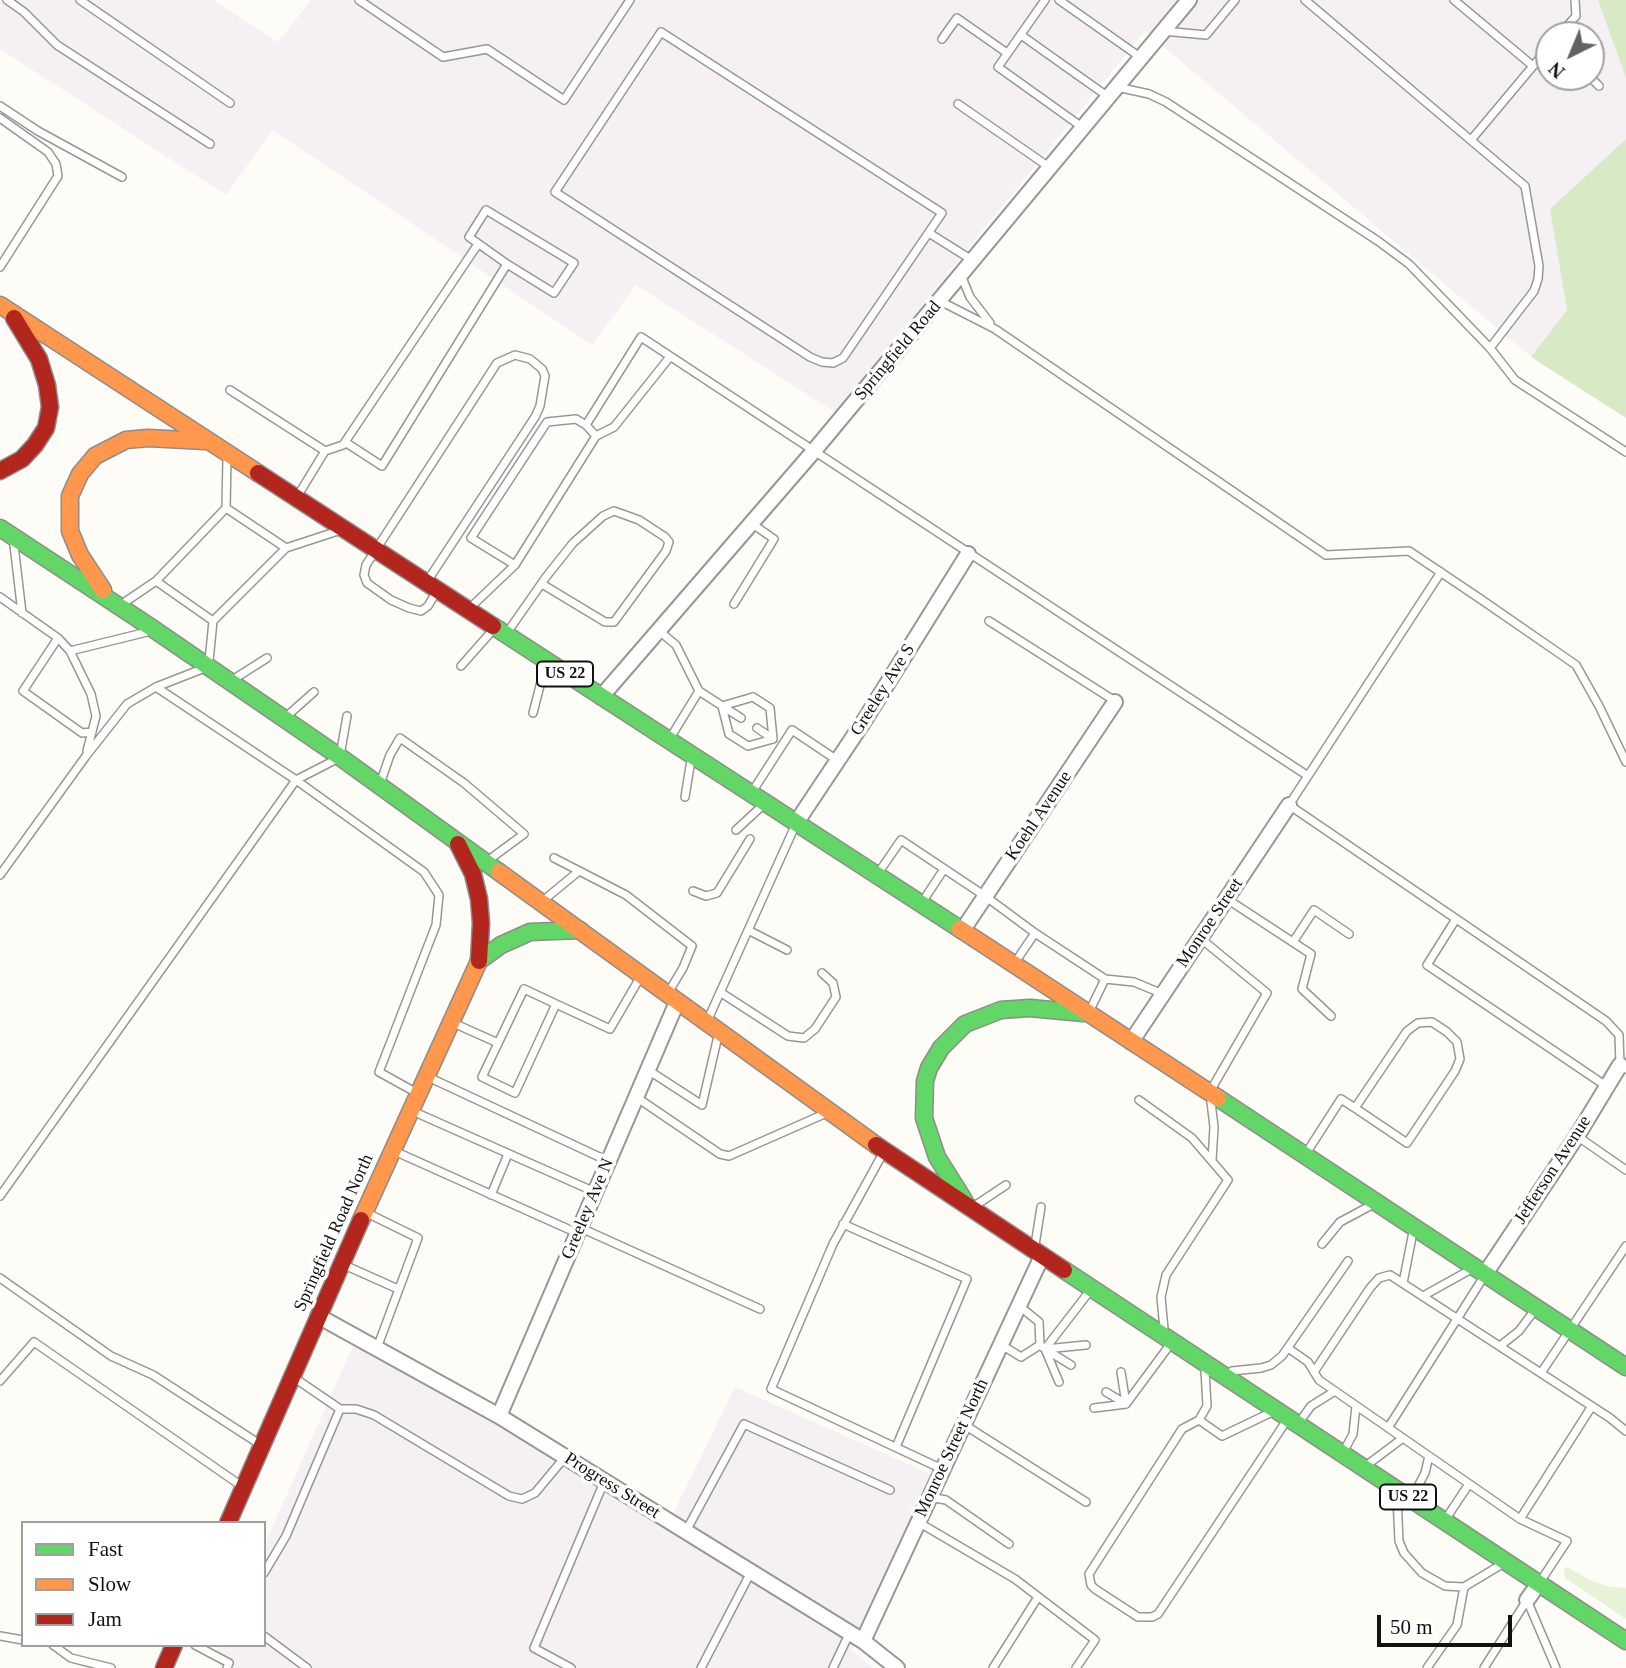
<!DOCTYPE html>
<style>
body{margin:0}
#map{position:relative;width:1626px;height:1668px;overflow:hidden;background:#fdfcf7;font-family:"Times New Roman",serif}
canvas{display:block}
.legend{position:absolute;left:21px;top:1521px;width:245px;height:126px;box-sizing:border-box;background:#fff;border:2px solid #a0a0a0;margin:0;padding:9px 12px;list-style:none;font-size:21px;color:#111}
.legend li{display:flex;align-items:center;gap:14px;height:35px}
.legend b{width:35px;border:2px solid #a0a0a0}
.north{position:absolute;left:1535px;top:21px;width:70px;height:70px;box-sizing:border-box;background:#fff;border:2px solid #a0a0a0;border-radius:50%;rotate:223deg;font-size:19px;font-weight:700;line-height:28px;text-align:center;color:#111}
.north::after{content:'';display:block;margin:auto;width:24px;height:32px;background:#646362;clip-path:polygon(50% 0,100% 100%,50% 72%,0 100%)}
.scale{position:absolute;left:1377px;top:1615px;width:135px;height:32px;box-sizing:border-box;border:4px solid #111;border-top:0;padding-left:9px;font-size:21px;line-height:24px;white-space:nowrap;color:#111;-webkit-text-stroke:5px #fff;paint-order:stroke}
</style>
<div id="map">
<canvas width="1626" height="1668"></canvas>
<ul class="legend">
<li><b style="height:9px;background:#63d668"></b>Fast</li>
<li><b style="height:9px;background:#ff974d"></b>Slow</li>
<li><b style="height:9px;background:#b3261e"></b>Jam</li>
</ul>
<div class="north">N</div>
<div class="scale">50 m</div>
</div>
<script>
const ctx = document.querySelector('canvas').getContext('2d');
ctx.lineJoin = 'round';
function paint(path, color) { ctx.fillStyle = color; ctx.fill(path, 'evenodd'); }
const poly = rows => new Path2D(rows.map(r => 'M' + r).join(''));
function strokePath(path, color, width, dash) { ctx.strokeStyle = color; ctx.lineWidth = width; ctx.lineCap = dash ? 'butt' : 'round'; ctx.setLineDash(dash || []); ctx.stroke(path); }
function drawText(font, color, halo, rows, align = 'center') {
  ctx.font = font + ' "Times New Roman",serif'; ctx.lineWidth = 7; ctx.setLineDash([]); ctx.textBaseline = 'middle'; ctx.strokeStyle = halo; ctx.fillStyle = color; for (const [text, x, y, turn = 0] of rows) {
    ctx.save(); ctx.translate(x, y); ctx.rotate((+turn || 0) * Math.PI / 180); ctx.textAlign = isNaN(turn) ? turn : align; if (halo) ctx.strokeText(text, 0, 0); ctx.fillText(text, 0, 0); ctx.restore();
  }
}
paint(poly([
 [0,0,213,0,278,42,311,0,1598,0,1626,78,1626,139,1551,209,1567,310,1531,357,1145,31,835,412,636,285,592,345,273,130,226,195,0,49],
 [1549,35,1591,35,1591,77,1549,77],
 [358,1335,674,1521,675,1510,735,1387,935,1476,851,1650,873,1668,227,1668,231,1662,217,1652,220,1645,264,1645,264,1546]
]), '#f5f0f3');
paint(poly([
 [1567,1567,1591,1581,1611,1587,1626,1588,1626,1619,1565,1578,1564,1570]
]), '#e7f3d7');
paint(poly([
 [1598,0,1626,0,1626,78],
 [1626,139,1626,418,1531,357,1567,310,1550,209]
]), '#d8eac5');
const lane = poly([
 [7,0,24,12,57,45,210,144],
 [80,0,230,103],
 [359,0,443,57,487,49,564,100,630,0],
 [1045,0,998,67,1082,127],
 [1059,0,1140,57],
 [1305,0,1525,186,1539,266,1538,279,1534,291,1490,348],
 [1454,0,1533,66],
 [1163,31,1206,35,1235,0],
 [661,32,942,213,843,358,833,363,822,362,810,357,555,192,661,32],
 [1021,35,1107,96],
 [1559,35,1576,16,1575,0],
 [942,39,957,18,1007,53],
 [1590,77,1599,86],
 [1117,87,1149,94,1166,102,1378,241,1409,264,1490,348,1515,380,1626,452],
 [958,104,1049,167],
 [0,106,38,131,122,177],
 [0,118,48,152,56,164,58,176,0,267],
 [1471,140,1549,47],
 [929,233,972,260],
 [961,275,970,297,990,323],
 [940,301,995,329,1326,555,1409,551,1479,598,1576,665,1599,706,1626,762],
 [230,390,325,451],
 [586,425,641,337,1308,776],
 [596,436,614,427,669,358],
 [345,442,382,466,507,264,469,237,486,210,574,263,554,293,507,264],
 [300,492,325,451,343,445,478,244],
 [226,508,286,548],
 [14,545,22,613],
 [1441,572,1289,805,1606,1021,1619,1035,1620,1065,1626,1069],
 [430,577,535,417,540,406,545,376,542,369,530,359,515,355,497,363,366,565,364,575,367,583,391,600,409,608,421,611,428,606,435,594],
 [156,581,213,621],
 [0,597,58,638,70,651,91,694,96,716,87,751],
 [125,602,156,581,226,508,227,459],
 [734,604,774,539,751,523],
 [473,605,515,565,596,436,586,425,576,419,547,422,471,538,515,565],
 [989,621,1115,701],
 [509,630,546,577,573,543,603,516,614,511,639,520,665,537,669,542,666,551,614,622,605,622,542,584],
 [658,630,676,645,699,691,741,718],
 [58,638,23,691,82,733,92,732],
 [70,651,147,632],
 [209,661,213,621,286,548,338,531],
 [461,666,492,631],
 [234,679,267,658],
 [156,687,296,780,333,761],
 [753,697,770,708,773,739,748,746,729,734,722,706,753,697],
 [533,713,545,666],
 [287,716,314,692],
 [757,728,773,739],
 [672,735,699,691],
 [341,750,347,716],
 [381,781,390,755,400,738,464,783,524,834,490,859],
 [754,789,792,730,837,760],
 [685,797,691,760],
 [736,830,762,806],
 [554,858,626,895,692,946,683,968,671,988],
 [879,872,901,840,985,896,1035,933],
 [0,875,86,756,127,704,156,687,202,669],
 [693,891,706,896,717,893,750,839],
 [545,899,579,871],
 [1227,899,1311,954,1302,989,1331,1016],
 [923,901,944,869],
 [1456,919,1427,965,1606,1086],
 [748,930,787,950],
 [1200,938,1267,993,1212,1088],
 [1293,942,1314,910,1349,934],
 [1016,961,1035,933,1105,979,1091,1008],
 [1105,979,1134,982,1163,994],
 [524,989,556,1004,515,1093,482,1077,524,989],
 [720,992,788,1036,804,1038,815,1029,836,997,833,983,822,973],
 [556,1004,610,1029,638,981],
 [709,1017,795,826],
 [451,1022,498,1043],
 [648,1070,702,1105,718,1036],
 [426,1076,608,1161],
 [636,1097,720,1154,729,1156,822,1115],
 [1139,1100,1192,1138,1228,1180,1166,1275,1161,1297,1164,1329],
 [1211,1102,1214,1127,1212,1160],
 [410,1110,595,1192],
 [1577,1136,1626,1170],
 [392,1150,577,1233],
 [1307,1152,1341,1099,1355,1108,1407,1143,1455,1071,1460,1059,1457,1042,1447,1032,1432,1022,1418,1023,1407,1031,1355,1108],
 [882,1155,833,1244,771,1389,942,1469],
 [491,1195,508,1154],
 [0,1196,296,780,424,872,439,895,436,925,379,1072,417,1093],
 [976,1205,1006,1185],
 [367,1213,418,1238,377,1348],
 [843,1224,967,1279,896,1447],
 [581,1228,760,1309],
 [1322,1244,1340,1222,1370,1206],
 [1035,1245,1041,1207],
 [342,1264,398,1289],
 [0,1278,111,1356,153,1375,261,1445],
 [1403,1283,1413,1232],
 [1423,1296,1468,1271],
 [1018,1305,1039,1322,1040,1345],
 [1000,1344,1021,1357,1040,1345,1045,1349,1086,1345],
 [1500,1346,1519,1331,1534,1311],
 [1288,1348,1308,1362,1319,1380,1520,1519,1567,1541,1542,1579],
 [1045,1349,1089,1292],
 [1205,1370,1207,1406,1199,1420,1182,1429,1089,1574,1091,1585,1095,1589,1138,1617,1152,1617,1158,1614,1285,1423],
 [1232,1371,1261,1368,1271,1365,1282,1356,1348,1261],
 [1314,1372,1370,1288,1379,1278,1390,1275,1610,1418,1626,1431],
 [1541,1373,1626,1246],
 [293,1377,340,1409,356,1409,374,1415,509,1496,522,1499,535,1493,565,1457],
 [0,1381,34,1342,243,1487],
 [1059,1382,1045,1349,1071,1365],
 [1106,1392,1126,1404,1121,1372],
 [1094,1408,1126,1404,1169,1346],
 [1199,1420,1222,1436,1270,1413],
 [1300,1421,1311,1406,1335,1391],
 [963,1424,1086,1502],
 [1388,1428,1483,1278],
 [1345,1449,1353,1434,1356,1406],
 [1367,1465,1403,1438],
 [1414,1494,1425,1473,1429,1456],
 [929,1497,946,1500,1009,1544],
 [1397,1497,1399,1541,1404,1553,1422,1573,1445,1586,1464,1587,1499,1566],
 [1447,1517,1469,1484],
 [1520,1519,1592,1406],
 [918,1522,1015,1579,1095,1640,1076,1668],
 [686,1531,744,1424,890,1490],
 [264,1573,286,1536,340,1409],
 [1527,1600,1556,1668],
 [0,1636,23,1640],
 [264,1636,307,1668],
 [53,1645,71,1658,111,1668],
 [195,1645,229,1663,227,1668],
 [571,1668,534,1648,604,1482],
 [701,1668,751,1572],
 [833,1668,850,1632],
 [993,1668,1038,1597],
 [1427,1668,1457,1625,1464,1587],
 [1484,1668,1527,1600]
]);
const street = poly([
 [601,697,813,452,1189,0],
 [796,823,864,721,968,554],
 [962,931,1115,702],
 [1131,1042,1289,805],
 [1485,1274,1577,1136,1620,1065],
 [318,1316,499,1416,863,1641,897,1668],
 [499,1416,677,1002],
 [1527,1600,1539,1583],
 [863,1641,1042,1256]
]);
const fast = poly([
 [0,528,149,626,340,757,499,872],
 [493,626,960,929],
 [479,961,501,945,530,932,580,930],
 [1218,1098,1626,1367],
 [964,1200,937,1157,924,1118,925,1081,929,1068,941,1048,965,1024,1001,1010,1030,1008,1083,1013],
 [1064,1270,1626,1641]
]);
const slow = poly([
 [0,305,258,473],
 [103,590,80,555,70,531,70,496,80,474,95,456,126,440,148,438,205,441],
 [499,872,876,1145],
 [960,929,1218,1098],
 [361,1220,479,961]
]);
const jam = poly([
 [0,471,22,459,35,445,46,428,50,407,47,385,39,359,14,318],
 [258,473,493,626],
 [458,844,473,874,479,899,481,923,479,961],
 [876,1145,1064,1270],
 [228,1523,361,1220],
 [164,1668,174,1645]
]);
strokePath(lane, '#979795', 10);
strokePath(street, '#979795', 18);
strokePath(fast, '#8e8d8b', 19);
strokePath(slow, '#8e8d8b', 19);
strokePath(jam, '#8e8d8b', 19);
strokePath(lane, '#fffffe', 7);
strokePath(street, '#fffffe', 14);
strokePath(fast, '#63d668', 16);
strokePath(slow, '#ff974d', 16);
strokePath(jam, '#b3261e', 16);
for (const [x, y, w] of [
 [565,674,56],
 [1408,1497,56]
]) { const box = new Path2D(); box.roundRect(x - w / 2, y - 12.5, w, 25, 5); ctx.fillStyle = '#fff'; ctx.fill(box); strokePath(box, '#111', 2); }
drawText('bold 16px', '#111', null, [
 ["US 22",565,674],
 ["US 22",1408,1497]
]);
drawText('18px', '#111', '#fff', [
 ["Springfield Road",898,351,-50],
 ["Greeley Ave S",883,690,-58],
 ["Koehl Avenue",1039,816,-56],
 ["Monroe Street",1210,923,-56],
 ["Jefferson Avenue",1553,1170,-57],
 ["Greeley Ave N",588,1209,-67],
 ["Springfield Road North",334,1233,-66],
 ["Monroe Street North",952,1448,-65],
 ["Progress Street",612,1486,32]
]);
</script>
